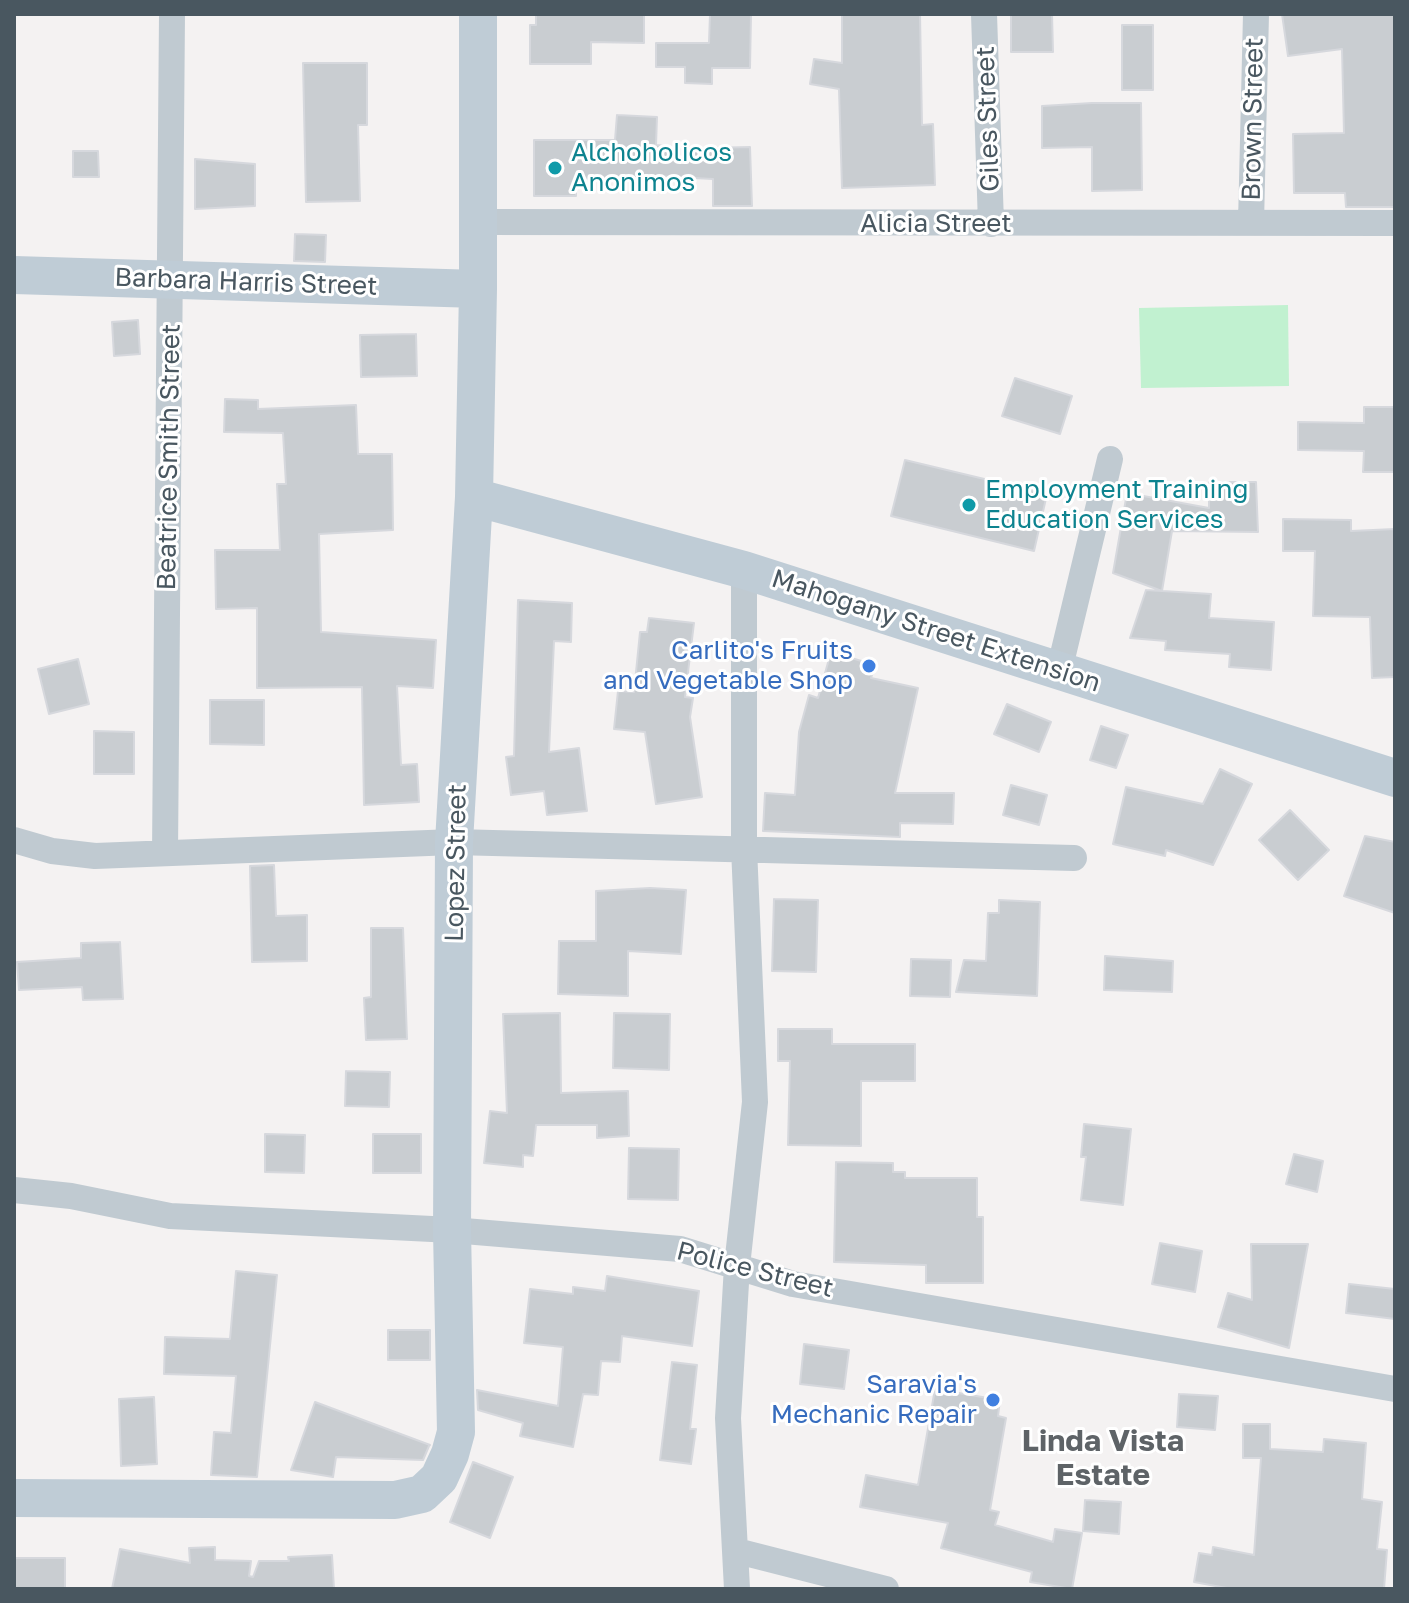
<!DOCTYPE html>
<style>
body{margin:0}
#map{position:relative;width:1409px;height:1603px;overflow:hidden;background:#f4f2f2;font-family:"Golos Text",sans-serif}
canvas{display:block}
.frame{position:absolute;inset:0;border:16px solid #495760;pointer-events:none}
</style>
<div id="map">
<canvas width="1409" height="1603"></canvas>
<div class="frame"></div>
</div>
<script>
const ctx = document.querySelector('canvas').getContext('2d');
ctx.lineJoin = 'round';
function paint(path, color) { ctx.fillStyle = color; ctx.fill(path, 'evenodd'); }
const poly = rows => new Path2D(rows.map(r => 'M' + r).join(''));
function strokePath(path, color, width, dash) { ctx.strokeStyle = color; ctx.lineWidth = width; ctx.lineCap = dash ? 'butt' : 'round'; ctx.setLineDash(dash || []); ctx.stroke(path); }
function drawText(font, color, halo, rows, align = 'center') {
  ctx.font = font + ' "Golos Text",sans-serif'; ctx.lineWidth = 6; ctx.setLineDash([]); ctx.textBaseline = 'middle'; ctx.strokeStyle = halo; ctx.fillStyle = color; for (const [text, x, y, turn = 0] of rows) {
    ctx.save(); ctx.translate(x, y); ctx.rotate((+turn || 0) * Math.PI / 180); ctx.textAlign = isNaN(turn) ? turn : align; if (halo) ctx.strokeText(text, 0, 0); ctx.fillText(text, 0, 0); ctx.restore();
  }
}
paint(poly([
 [1288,305,1289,386,1141,388,1139,308]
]), '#c1f1d0');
const building = poly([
 [536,14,644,14,644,43,591,42,591,64,530,64,530,25,536,25,536,14],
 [710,14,751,14,750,68,712,68,712,84,685,83,685,67,656,67,656,43,709,43,710,14],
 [842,14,920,14,922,125,933,124,935,185,842,188,839,89,810,84,814,59,842,63,842,14],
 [1011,14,1052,14,1053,52,1011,52,1011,14],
 [1282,14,1395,14,1395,207,1346,207,1345,193,1294,193,1293,134,1344,133,1342,49,1288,56,1282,14],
 [1122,25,1153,25,1153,90,1122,90,1122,25],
 [303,63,367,63,367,125,358,125,360,201,306,202,303,63],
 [1092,103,1141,103,1142,190,1092,191,1092,147,1042,148,1042,106,1092,103],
 [617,115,657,117,656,145,667,146,667,149,750,147,752,206,713,206,713,179,655,176,654,182,576,178,576,196,534,196,534,140,615,140,617,115],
 [73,151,98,151,99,177,73,177,73,151],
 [195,159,255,164,255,206,195,209,195,159],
 [295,234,326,235,325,262,294,261,295,234],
 [138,320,140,354,114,356,112,322,138,320],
 [416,334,417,376,361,377,360,335,416,334],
 [1015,378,1072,396,1060,434,1002,416,1015,378],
 [225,399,258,400,258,409,356,405,358,454,392,454,393,530,319,534,321,632,436,640,433,688,397,686,401,765,417,764,419,802,364,805,362,687,257,688,257,608,216,609,215,550,280,550,277,484,286,484,283,433,224,432,225,399],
 [1364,407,1395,407,1395,472,1363,472,1364,451,1298,450,1298,422,1364,423,1364,407],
 [905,460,1047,494,1034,551,891,516,905,460],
 [1209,482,1256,482,1258,532,1172,531,1162,591,1113,573,1127,493,1209,508,1209,482],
 [1283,519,1351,520,1351,531,1395,529,1395,677,1372,678,1370,617,1313,616,1315,551,1283,551,1283,519],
 [1146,590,1211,594,1209,618,1274,622,1271,670,1229,667,1230,654,1165,650,1166,641,1130,638,1146,590],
 [518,600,572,603,571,642,554,641,549,752,579,748,587,811,547,815,544,791,511,795,506,757,514,756,518,600],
 [649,618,694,623,685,697,693,698,690,717,702,797,656,804,645,732,614,729,618,691,634,692,640,632,647,632,649,618],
 [831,652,875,665,871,678,918,688,895,793,954,793,953,824,900,823,900,837,763,831,765,793,795,795,799,732,809,695,818,698,831,652],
 [78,659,89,704,49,714,38,669,78,659],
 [210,700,264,700,264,745,210,744,210,700],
 [1007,704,1051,722,1039,752,994,734,1007,704],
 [1101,726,1128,735,1116,768,1090,760,1101,726],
 [94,731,134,732,134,774,94,774,94,731],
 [1220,769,1252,784,1213,865,1166,850,1165,856,1113,844,1126,787,1203,804,1220,769],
 [1011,785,1047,795,1039,825,1003,815,1011,785],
 [1290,810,1329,850,1298,880,1259,840,1290,810],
 [1365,836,1395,842,1395,913,1344,896,1365,836],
 [274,865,276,916,307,915,307,961,252,962,250,866,274,865],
 [650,888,686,890,681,954,628,951,628,996,558,994,559,941,596,941,596,891,650,888],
 [774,899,818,900,816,972,772,971,774,899],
 [999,900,1040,902,1037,996,956,992,964,960,986,961,988,913,999,913,999,900],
 [371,928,403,928,407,1039,366,1040,364,998,371,997,371,928],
 [120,942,123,999,83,1000,82,987,19,990,17,962,81,958,81,943,120,942],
 [1105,956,1173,961,1172,992,1104,990,1105,956],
 [911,959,951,960,950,997,910,996,911,959],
 [560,1013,561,1093,628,1091,629,1136,597,1138,597,1125,536,1125,533,1156,523,1155,523,1167,484,1163,490,1111,507,1113,503,1014,560,1013],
 [614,1013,670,1014,669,1070,613,1068,614,1013],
 [778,1029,832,1029,832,1044,915,1044,915,1081,861,1081,861,1146,788,1145,790,1061,778,1061,778,1029],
 [346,1071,390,1072,389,1107,345,1106,346,1071],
 [1084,1124,1131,1129,1123,1205,1081,1200,1086,1157,1081,1157,1084,1124],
 [265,1134,305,1135,304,1173,265,1172,265,1134],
 [373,1134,421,1134,421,1173,373,1173,373,1134],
 [629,1148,679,1149,678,1200,628,1199,629,1148],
 [1294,1154,1323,1161,1317,1192,1286,1184,1294,1154],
 [836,1162,893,1163,893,1172,905,1172,905,1178,977,1178,977,1217,983,1217,983,1283,926,1283,926,1265,834,1262,836,1162],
 [1160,1243,1202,1251,1195,1292,1152,1284,1160,1243],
 [1251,1244,1308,1244,1289,1348,1218,1327,1228,1293,1252,1300,1251,1244],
 [236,1271,277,1275,257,1477,211,1475,214,1432,231,1433,236,1376,164,1374,165,1337,230,1339,236,1271],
 [607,1276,699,1291,692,1346,622,1336,620,1362,601,1361,598,1395,583,1394,573,1447,520,1436,523,1423,478,1410,477,1390,558,1406,563,1347,524,1343,530,1289,573,1294,573,1287,605,1291,607,1276],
 [1349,1284,1395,1289,1395,1319,1346,1313,1349,1284],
 [388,1330,430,1330,430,1360,388,1360,388,1330],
 [804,1344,849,1350,844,1389,800,1384,804,1344],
 [672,1362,697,1365,690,1429,696,1429,691,1464,660,1460,672,1362],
 [935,1389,1000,1400,998,1416,1006,1418,990,1510,999,1512,995,1525,1053,1542,1055,1529,1082,1533,1072,1589,1030,1582,1032,1572,941,1548,948,1523,860,1507,866,1475,918,1485,935,1389],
 [1179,1394,1218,1396,1215,1430,1177,1427,1179,1394],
 [154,1397,157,1464,121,1466,119,1399,154,1397],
 [315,1402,430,1445,429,1446,423,1460,336,1457,333,1477,291,1470,315,1402],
 [1243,1424,1270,1424,1270,1449,1323,1452,1324,1439,1366,1443,1362,1499,1382,1502,1377,1549,1387,1550,1384,1589,1232,1589,1194,1582,1199,1553,1212,1555,1213,1547,1254,1555,1261,1458,1243,1458,1243,1424],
 [473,1462,513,1477,490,1538,450,1522,473,1462],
 [1085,1500,1121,1502,1119,1534,1083,1531,1085,1500],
 [215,1547,215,1560,251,1561,249,1576,253,1577,259,1561,289,1561,288,1557,332,1555,334,1589,112,1589,120,1549,190,1563,189,1548,215,1547],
 [14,1558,65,1558,65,1589,14,1589,14,1558]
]);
paint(building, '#c9cdd1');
strokePath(building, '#d6d8dd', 2);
strokePath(poly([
 [984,14,991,224],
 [478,222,1395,223],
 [1251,223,1256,14],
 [1059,671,1110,459],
 [14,840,52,851,95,856,454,842,1074,858],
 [165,853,172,14],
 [14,1190,71,1196,170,1216,452,1230,680,1249,793,1284,1395,1389],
 [737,1551,886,1589],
 [737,1589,728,1418,737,1266,755,1102,744,848,744,570]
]), '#c0cad1', 26);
strokePath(poly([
 [14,275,478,289],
 [474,497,744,570,1395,778],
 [14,1498,395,1500,422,1494,439,1478,450,1454,456,1432,452,1230,454,842,474,497,478,289,478,14]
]), '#bfccd6', 38);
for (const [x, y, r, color] of [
 [555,168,8,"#0f9aa8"],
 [969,505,8,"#0f9aa8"],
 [869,666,8,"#3f7fe0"],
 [993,1400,8,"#3f7fe0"]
]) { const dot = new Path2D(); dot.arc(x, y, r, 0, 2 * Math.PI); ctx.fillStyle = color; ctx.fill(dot); strokePath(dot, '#fff', 3); }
drawText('26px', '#495760', '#fff', [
 ["Giles Street",988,119,-92],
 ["Brown Street",1253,119,-89],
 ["Alicia Street",936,224],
 ["Barbara Harris Street",246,282,2],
 ["Beatrice Smith Street",169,457,-89],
 ["Mahogany Street Extension",936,631,18],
 ["Lopez Street",456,863,-89],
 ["Police Street",755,1270,14]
]);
drawText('26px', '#0d838f', '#fff', [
 ["Alchoholicos",571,153],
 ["Anonimos",571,183],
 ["Employment Training",985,490],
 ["Education Services",985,520]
], 'left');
drawText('26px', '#366cbe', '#fff', [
 ["Carlito's Fruits",853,651],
 ["and Vegetable Shop",853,681],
 ["Saravia's",977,1385],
 ["Mechanic Repair",977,1415]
], 'right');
drawText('bold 30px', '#5e6367', '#fff', [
 ["Linda Vista",1103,1441],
 ["Estate",1103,1475]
]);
</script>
